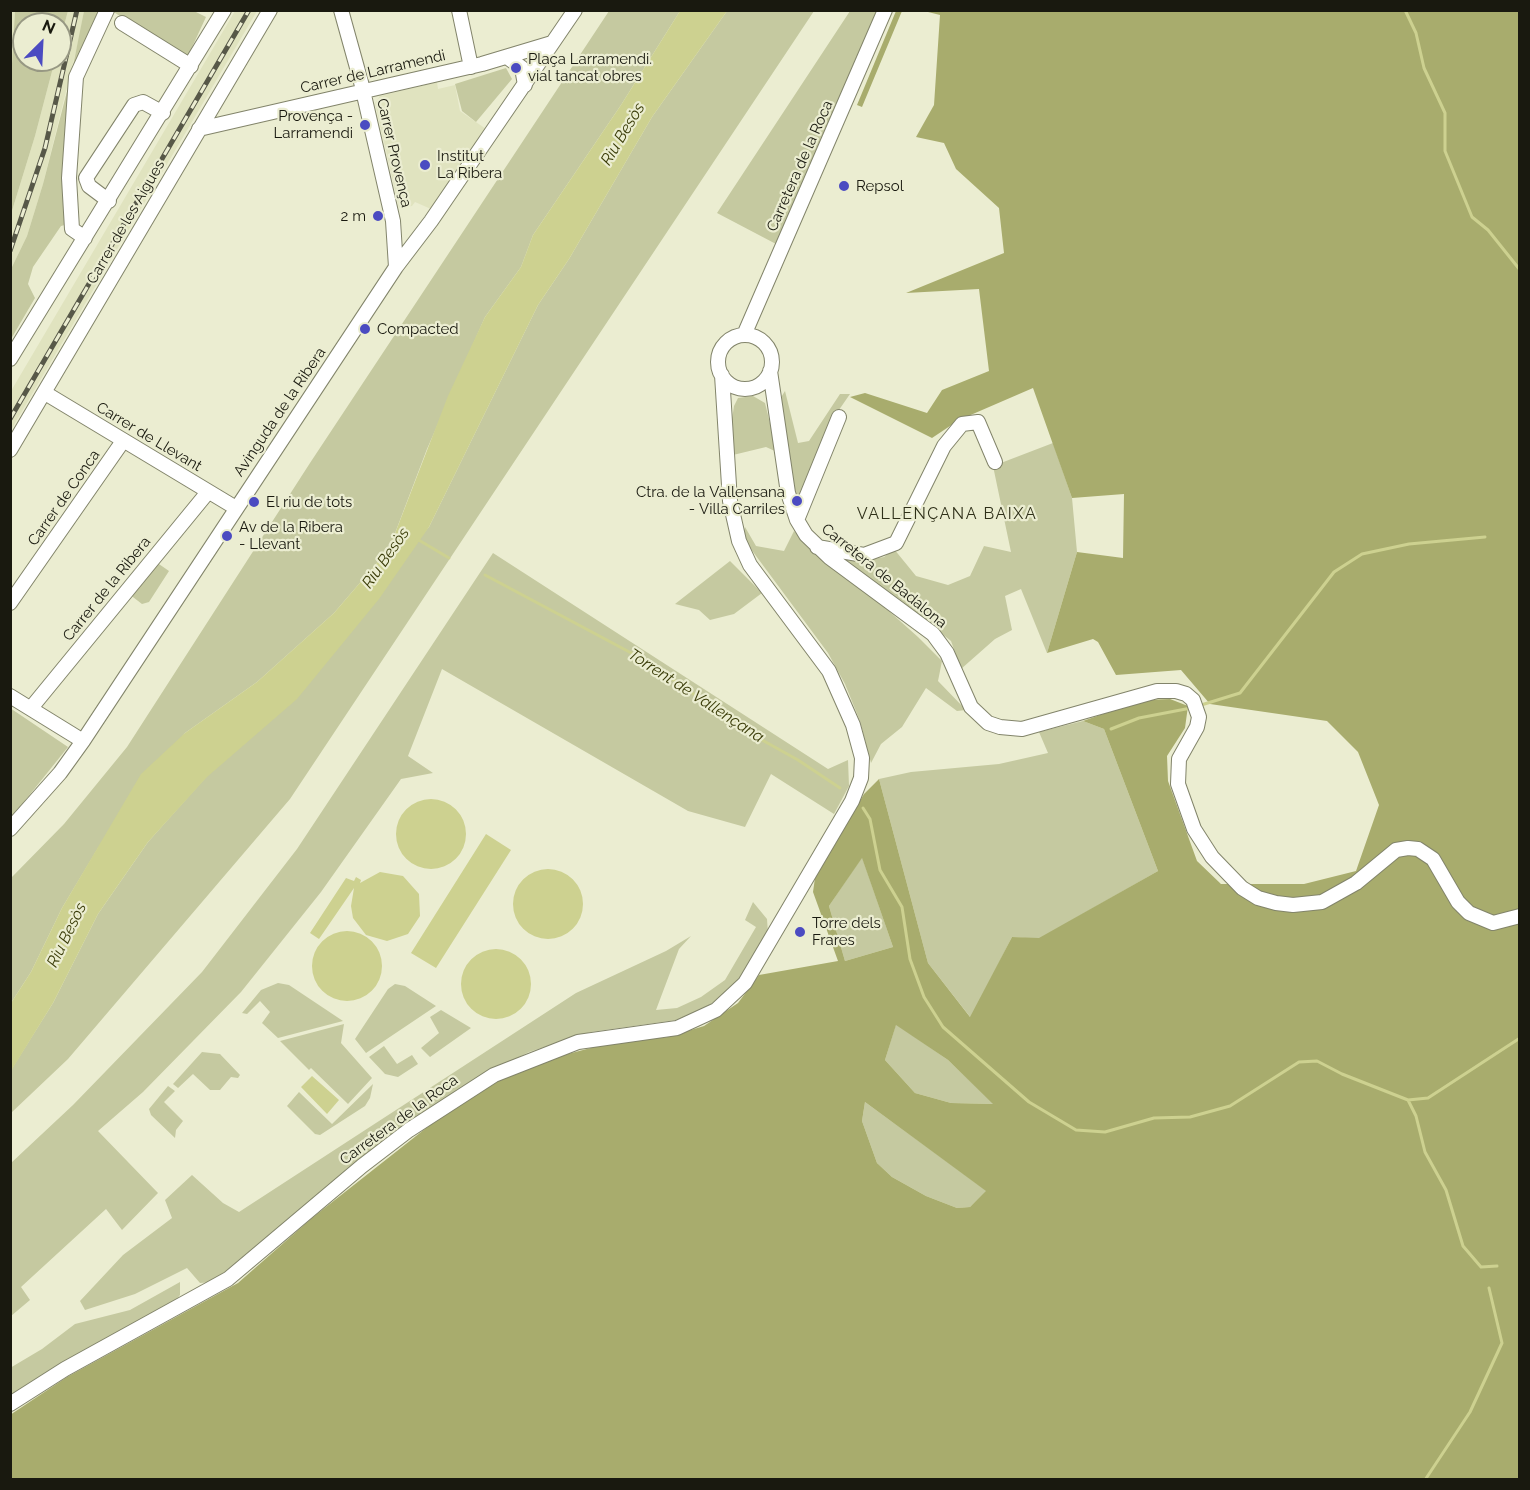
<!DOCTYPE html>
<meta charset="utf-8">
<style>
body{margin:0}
#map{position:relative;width:1530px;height:1490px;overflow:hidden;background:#ebedd1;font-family:Raleway,sans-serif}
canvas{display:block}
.frame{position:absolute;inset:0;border:12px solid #19190f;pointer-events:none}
.north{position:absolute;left:12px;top:12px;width:60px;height:60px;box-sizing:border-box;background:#ebedd1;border:2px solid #979883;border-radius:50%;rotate:24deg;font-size:16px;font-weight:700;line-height:24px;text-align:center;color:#19190f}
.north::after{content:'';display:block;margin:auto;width:21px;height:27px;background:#4b4bc1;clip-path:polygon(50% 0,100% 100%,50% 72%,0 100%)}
</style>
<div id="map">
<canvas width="1530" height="1490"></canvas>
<div class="frame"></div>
<div class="north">N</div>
</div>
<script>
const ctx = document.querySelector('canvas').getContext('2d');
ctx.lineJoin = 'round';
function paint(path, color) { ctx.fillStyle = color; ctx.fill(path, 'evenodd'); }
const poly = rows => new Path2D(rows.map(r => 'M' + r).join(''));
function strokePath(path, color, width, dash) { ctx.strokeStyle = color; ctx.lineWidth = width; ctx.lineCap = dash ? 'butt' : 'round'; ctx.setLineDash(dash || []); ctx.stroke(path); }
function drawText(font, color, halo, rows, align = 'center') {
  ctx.font = font + ' Raleway,sans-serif'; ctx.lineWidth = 4.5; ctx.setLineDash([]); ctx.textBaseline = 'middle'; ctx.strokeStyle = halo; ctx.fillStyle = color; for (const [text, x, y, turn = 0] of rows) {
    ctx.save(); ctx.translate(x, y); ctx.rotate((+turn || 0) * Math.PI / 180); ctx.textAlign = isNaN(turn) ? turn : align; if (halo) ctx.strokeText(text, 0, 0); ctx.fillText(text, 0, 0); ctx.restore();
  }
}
paint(poly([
 [11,11,15,11,11,99],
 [68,11,84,11,79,39,43,184,27,236,11,269,11,214,35,136,55,60,60,60,60,40],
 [235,11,257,11,11,430,11,391],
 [437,82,438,89,455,85,460,111,486,129,431,209,415,202,412,206,399,208,375,103,380,96]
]), '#e0e3bf');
paint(poly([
 [15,11,68,11,60,40,60,24,24,24,24,60,55,60,35,136,11,214,10,99],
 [84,11,102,11,73,79,69,224,61,226,33,267,28,284,35,298,11,339,11,269,27,236,43,184,71,76],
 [112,11,194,11,206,17,187,58],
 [609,11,680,11,621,105,533,235,521,267,485,317,427,449,389,549,334,613,257,682,185,733,98,848,62,908,31,972,11,1003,11,878,64,824,127,747,310,463],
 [727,11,814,11,290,799,68,1059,11,1113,11,1070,53,1003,98,914,148,842,429,527,538,305,569,259,652,117],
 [850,11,878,11,776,244,717,213],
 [506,68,512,79,476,122,462,111,455,84],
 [785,391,798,443,809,441,840,394,850,394,832,420,797,501,780,399],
 [753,396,765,403,777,452,766,447,733,455,731,426,734,406,738,398],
 [1053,443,1072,498,1077,552,1047,653,1021,589,1005,596,1012,630,995,639,961,669,951,641,900,600,835,554,858,562,884,557,894,549,916,576,948,585,970,576,984,546,1011,552,993,466],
 [745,527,756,546,784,551,794,531,825,562,872,596,918,637,942,661,938,681,966,710,957,711,926,688,902,727,881,744,871,763,860,721,845,684,828,653,742,537],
 [493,553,828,769,848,760,849,786,834,814,771,774,745,827,688,811,442,669,408,756,433,773,401,779,321,892,241,992,143,1092,98,1131,158,1193,122,1230,106,1209,21,1287,30,1300,11,1316,11,1163,73,1105,202,972,297,849],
 [730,561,762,593,734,614,710,620,699,610,675,604],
 [156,562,169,571,149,602,142,604,129,594],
 [10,708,68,747,11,818,10,818],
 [1083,721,1104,729,1158,871,1039,939,1012,937,971,1018,928,963,879,779,911,772,999,764,1048,753,1039,732],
 [862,857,893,947,845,961,829,906],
 [753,902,767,919,768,933,733,989,706,1007,676,1020,591,1032,529,1052,468,1083,415,1118,212,1282,200,1283,187,1268,135,1294,85,1310,80,1301,123,1255,172,1218,165,1200,192,1175,223,1203,239,1212,576,993,666,951,691,936,679,949,656,1010,677,1008,701,997,725,980,756,927,745,920],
 [278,983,289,985,343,1021,278,1038,262,1023,270,1012,260,1001,247,1014,242,1013,261,990],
 [395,984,405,986,436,1006,366,1053,355,1039,388,989],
 [441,1010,471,1028,430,1057,421,1048,439,1033,430,1017],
 [344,1024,341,1043,372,1078,348,1104,311,1068,309,1070,280,1041],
 [896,1024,948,1060,994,1104,951,1103,915,1093,885,1060],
 [384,1046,397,1064,412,1055,418,1064,398,1077,385,1074,369,1057],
 [202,1052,220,1054,240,1075,238,1078,231,1077,220,1090,210,1090,193,1074,178,1088,173,1084],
 [373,1084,370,1098,365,1106,320,1135,315,1134,287,1106,299,1092,332,1124],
 [168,1086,175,1091,164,1102,183,1121,176,1130,175,1138,151,1115,149,1109],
 [865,1102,987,1191,970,1207,957,1208,926,1196,892,1177,877,1163,862,1121],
 [180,1282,180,1295,171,1306,68,1359,11,1397,10,1368,42,1349,75,1324,130,1310]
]), '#c5c9a0');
paint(poly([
 [896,11,902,11,862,107,857,105],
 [924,11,1519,11,1519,1479,11,1480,10,1415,67,1377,238,1283,312,1218,430,1125,500,1080,560,1056,610,1043,668,1037,704,1026,738,1003,759,975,838,961,813,892,815,878,864,794,879,779,928,963,970,1017,1012,937,1039,938,1158,871,1104,729,1083,721,1143,700,1170,699,1188,706,1185,728,1167,756,1168,781,1197,861,1221,884,1304,884,1356,871,1379,805,1358,752,1327,721,1210,704,1181,670,1116,675,1098,642,1093,639,1047,653,1077,552,1123,558,1124,494,1072,498,1033,388,959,420,932,438,850,397,865,393,927,413,942,390,989,371,979,289,906,293,1004,253,999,208,956,169,944,143,916,137,934,105,940,15],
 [862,858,893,947,845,961,829,906],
 [896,1025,948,1060,993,1104,951,1103,915,1093,885,1060],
 [865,1102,986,1191,970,1207,957,1208,926,1196,892,1177,877,1163,862,1121]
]), '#a8ac6d');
paint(poly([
 [680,11,727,11,652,117,569,259,538,305,429,527,379,599,297,699,207,777,148,842,98,914,53,1003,11,1071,11,1003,31,972,62,908,141,774,185,733,257,682,334,613,389,549,448,396,485,317,521,267,533,235,621,105],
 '396 834a35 35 0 1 1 70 0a35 35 0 1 1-70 0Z',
 [486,834,511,850,436,968,411,953],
 '513 904a35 35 0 1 1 70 0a35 35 0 1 1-70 0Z',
 [380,872,403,876,419,894,420,916,408,934,387,941,366,935,353,918,351,906,354,888,319,939,310,933,346,878,354,881,356,877,361,880,360,883],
 '312 966a35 35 0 1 1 70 0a35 35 0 1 1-70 0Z',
 '461 984a35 35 0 1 1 70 0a35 35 0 1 1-70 0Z',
 [312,1076,339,1100,327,1114,301,1087]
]), '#cdd190');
strokePath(poly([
 [1405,10,1416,33,1424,68,1445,113,1445,151,1472,217,1488,230,1520,270],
 [417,539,449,558],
 [485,575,650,663,744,730,798,760,840,788],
 [1198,706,1240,693,1334,572,1362,554,1409,544,1485,537],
 [1111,729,1139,718,1191,708],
 [863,808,870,819,880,870,902,907,910,959,924,997,943,1027,1029,1102,1076,1130,1105,1132,1154,1118,1190,1117,1230,1106,1299,1062,1317,1061,1342,1074,1408,1100,1428,1098,1520,1038],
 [1408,1100,1416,1116,1425,1152,1446,1190,1463,1246,1481,1267,1497,1266],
 [1425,1480,1470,1412,1502,1343,1489,1288]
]), '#cdd190', 3);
const minor = poly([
 [341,10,361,82,393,221,396,267],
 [459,10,471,67],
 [122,23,191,66],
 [507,57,522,68,525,85],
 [199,129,482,64,552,43],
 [109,201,89,186,86,178,134,105,143,102,163,113],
 [85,238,72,229,69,178,76,77,107,10],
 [744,335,885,10],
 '718 362a27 27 0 1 1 54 0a27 27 0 1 1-54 0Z',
 [10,359,224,10],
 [770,371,788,493,797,520,806,535,829,557,933,634,947,653,971,707,988,723,1000,727,1022,729,1157,691,1176,691,1186,694,1193,700,1199,717,1197,727,1179,759,1178,784,1194,829,1212,857,1242,888,1258,898,1276,903,1293,905,1322,902,1356,883,1396,850,1408,848,1418,849,1433,859,1458,902,1469,913,1493,923,1520,916],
 [45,393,236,508],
 [10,450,270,10],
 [797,520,839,417],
 [817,547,864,555,896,543,944,446,962,424,978,422,995,462],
 [10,603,123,441],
 [10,696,83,741],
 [31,708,208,492],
 [10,829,60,773,83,741,396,267,431,221,575,10],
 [10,1404,65,1369,228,1279,362,1166,409,1130,494,1075,578,1042,677,1028,716,1010,745,983,852,801,861,778,862,758,853,725,829,671,750,565,739,541,730,501,722,375]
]);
strokePath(minor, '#82846a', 16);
strokePath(minor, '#fff', 14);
const rail = poly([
 [10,251,45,148,77,10],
 [10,419,249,10]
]);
strokePath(rail, '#575848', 5);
strokePath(rail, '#ebedd1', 3, [9]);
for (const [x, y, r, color] of [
 [516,68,6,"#4b4bc1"],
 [365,125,6,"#4b4bc1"],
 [425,165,6,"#4b4bc1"],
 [844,186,6,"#4b4bc1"],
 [378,216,6,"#4b4bc1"],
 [365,329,6,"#4b4bc1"],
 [797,501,6,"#4b4bc1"],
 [254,502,6,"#4b4bc1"],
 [227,536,6,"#4b4bc1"],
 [800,932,6,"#4b4bc1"]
]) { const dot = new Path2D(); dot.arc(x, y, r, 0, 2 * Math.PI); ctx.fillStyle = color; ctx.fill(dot); strokePath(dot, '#ebedd1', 2); }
drawText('15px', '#19190f', '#ebedd1', [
 ["Plaça Larramendi.",528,59],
 ["vial tancat obres",528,76],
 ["Provença -",353,116,"right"],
 ["Larramendi",353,133,"right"],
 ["Institut",437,156],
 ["La Ribera",437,173],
 ["Repsol",856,186],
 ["2 m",366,216,"right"],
 ["Compacted",377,329],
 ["Ctra. de la Vallensana",785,492,"right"],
 ["- Villa Carriles",785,509,"right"],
 ["El riu de tots",266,502],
 ["Av de la Ribera",239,527],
 ["- Llevant",239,544],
 ["Torre dels",812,923],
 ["Frares",812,940]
], 'left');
drawText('15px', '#19190f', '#ebedd1', [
 ["Carrer de Larramendi",373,72,-13],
 ["Carrer Provença",394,153,77],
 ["Carretera de la Roca",800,166,-66],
 ["Carrer de les Aigues",126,222,-60],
 ["Avinguda de la Ribera",280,412,-56],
 ["Carrer de Llevant",149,437,31],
 ["Carrer de Conca",64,498,-55],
 ["Carretera de Badalona",884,576,39],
 ["Carrer de la Ribera",107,589,-51],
 ["Carretera de la Roca",399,1120,-36]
]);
drawText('italic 16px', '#3a3c08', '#ebedd1', [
 ["Riu Besòs",623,134,-59],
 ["Riu Besòs",386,558,-55],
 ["Torrent de Vallençana",696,696,33],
 ["Riu Besòs",67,935,-64]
]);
ctx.letterSpacing = '1.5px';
drawText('16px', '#2f3019', '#ebedd1', [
 ["VALLENÇANA BAIXA",947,514]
]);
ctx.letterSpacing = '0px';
</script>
